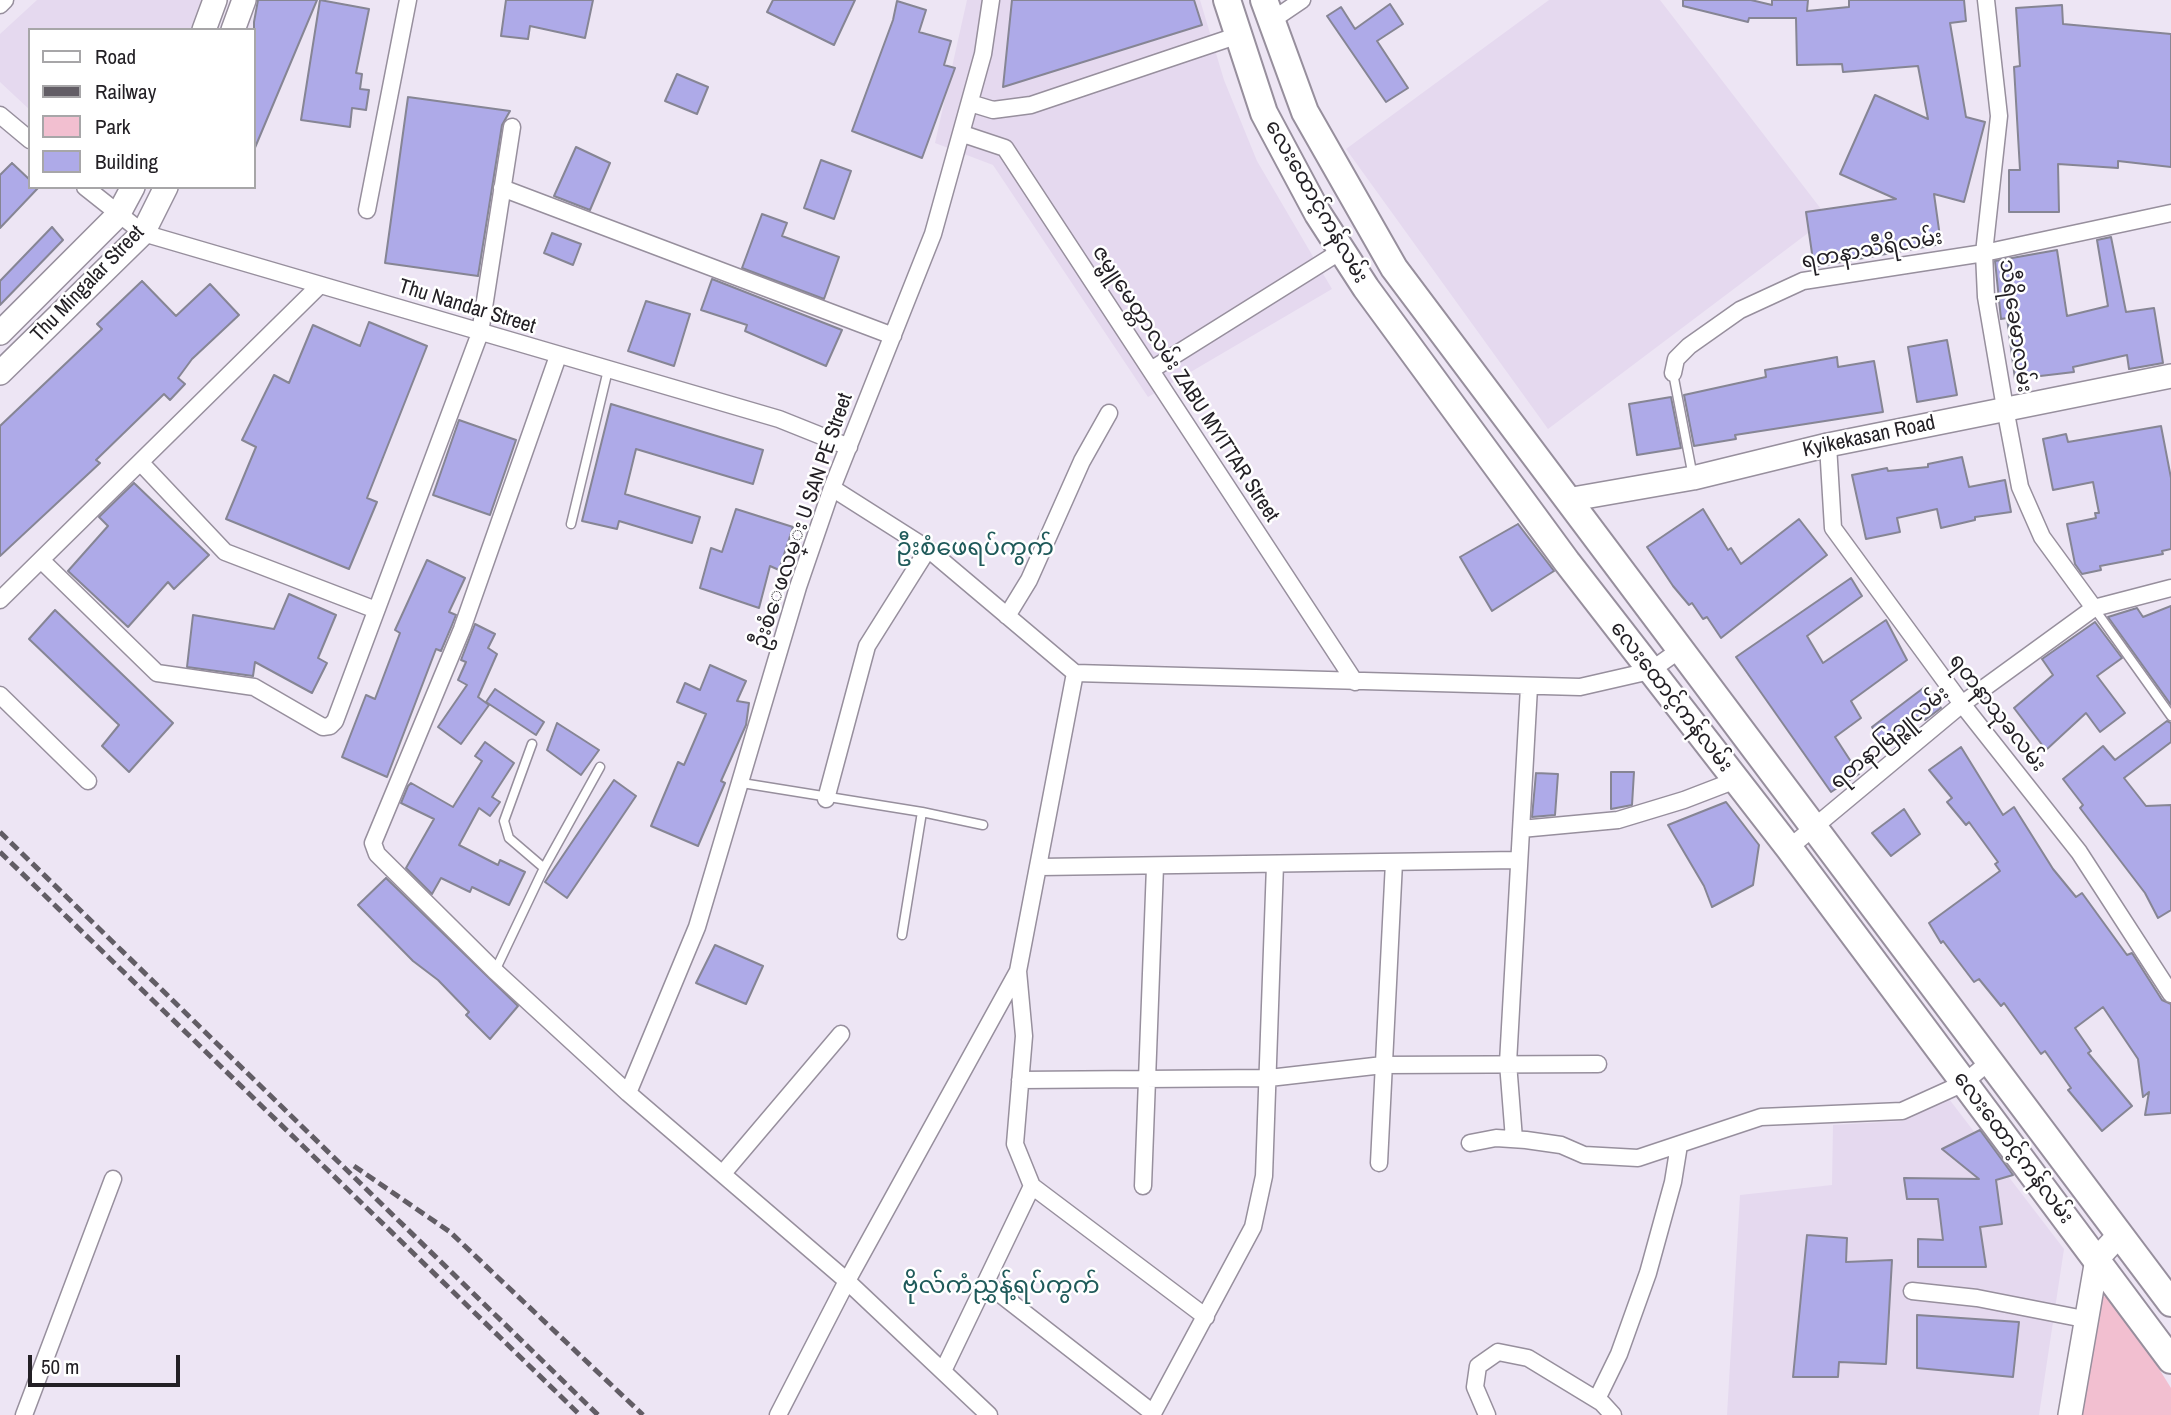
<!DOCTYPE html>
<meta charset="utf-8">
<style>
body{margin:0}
#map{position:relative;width:2171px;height:1415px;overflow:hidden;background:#ede5f4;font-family:"Archivo Narrow",sans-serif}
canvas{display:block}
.legend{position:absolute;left:28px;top:28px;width:228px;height:161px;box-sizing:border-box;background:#fff;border:2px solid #a7a6a8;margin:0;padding:9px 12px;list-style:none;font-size:21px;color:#232025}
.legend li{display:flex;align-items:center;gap:14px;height:35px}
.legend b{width:35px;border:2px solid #a7a6a8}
.scale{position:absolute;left:28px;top:1355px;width:152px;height:32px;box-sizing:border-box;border:4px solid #232025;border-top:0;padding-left:9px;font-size:21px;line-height:24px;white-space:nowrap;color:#232025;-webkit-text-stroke:5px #fff;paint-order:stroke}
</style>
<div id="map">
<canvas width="2171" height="1415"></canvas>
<ul class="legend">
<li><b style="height:9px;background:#fff"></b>Road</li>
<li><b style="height:9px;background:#625d65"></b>Railway</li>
<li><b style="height:19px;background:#f2bfd0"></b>Park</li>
<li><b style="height:19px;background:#aeaae8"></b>Building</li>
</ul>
<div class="scale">50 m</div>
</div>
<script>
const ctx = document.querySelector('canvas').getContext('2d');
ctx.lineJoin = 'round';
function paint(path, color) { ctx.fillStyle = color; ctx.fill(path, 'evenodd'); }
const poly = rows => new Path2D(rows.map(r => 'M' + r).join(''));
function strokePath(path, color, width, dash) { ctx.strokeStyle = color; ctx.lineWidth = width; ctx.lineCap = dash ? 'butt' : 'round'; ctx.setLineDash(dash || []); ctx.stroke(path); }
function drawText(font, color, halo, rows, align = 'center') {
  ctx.font = font + ' "Archivo Narrow","Noto Sans Myanmar",sans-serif'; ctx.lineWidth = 5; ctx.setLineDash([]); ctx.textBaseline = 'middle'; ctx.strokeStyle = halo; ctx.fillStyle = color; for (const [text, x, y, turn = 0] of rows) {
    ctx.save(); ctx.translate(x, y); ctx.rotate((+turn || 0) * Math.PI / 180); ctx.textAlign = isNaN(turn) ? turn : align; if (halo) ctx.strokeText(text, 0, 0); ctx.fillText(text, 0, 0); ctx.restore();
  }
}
paint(poly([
 [37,0,201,0,190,30,30,30,30,110,0,82,0,34],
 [967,0,1200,0,1224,80,1257,161,1332,289,1148,397,993,165,935,143],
 [1549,0,1660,0,1828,218,1548,429,1346,149],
 [1949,1099,2064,1249,2039,1415,1727,1415,1740,1195,1832,1185,1833,1125,1903,1121]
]), '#e5d9ef');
paint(poly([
 [2100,1295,2116,1300,2171,1388,2171,1415,2077,1415]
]), '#f2bfd0');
const building = poly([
 [258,0,317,0,254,150,254,22,258,0],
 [320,0,369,9,356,73,362,74,360,89,369,90,366,110,352,108,350,127,301,120,320,0],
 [506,0,593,0,585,38,530,26,528,39,501,36,506,0],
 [773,0,855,0,834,45,767,12,773,0],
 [1012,0,1194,0,1202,25,1003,87,1012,0],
 [1683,0,1751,0,1772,5,1772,0,1808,0,1807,11,1849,7,1849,0,1964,0,1966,21,1950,23,1966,117,1985,122,1964,202,1934,194,1941,244,1814,267,1806,212,1896,199,1840,174,1875,95,1928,119,1918,66,1843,72,1842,64,1797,65,1796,18,1749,18,1748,22,1683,6,1683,0],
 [897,1,926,10,919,32,951,41,944,65,955,68,922,158,852,131,893,20,897,1],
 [1390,4,1403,24,1377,41,1408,88,1386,102,1327,16,1341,7,1355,29,1390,4],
 [2062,5,2063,24,2171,34,2171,167,2118,161,2118,168,2058,164,2059,212,2009,212,2009,170,2020,170,2014,67,2020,66,2016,8,2062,5],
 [677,74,708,87,697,114,665,101,677,74],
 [408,97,510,111,502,125,478,276,385,263,408,97],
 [576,147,610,163,590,210,554,196,576,147],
 [821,160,851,171,834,219,804,208,821,160],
 [12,163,30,180,30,187,38,188,0,228,0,175,12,163],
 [762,214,787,223,782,236,839,257,824,299,742,268,762,214],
 [52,227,63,240,0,305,0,281,52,227],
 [552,233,581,244,573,265,544,253,552,233],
 [2111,237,2126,312,2154,308,2163,363,2129,369,2127,355,2073,367,2074,372,2015,379,2007,318,2001,319,1995,261,2057,250,2067,316,2108,306,2097,240,2111,237],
 [712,279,842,330,826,366,745,331,747,325,701,310,712,279],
 [142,281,176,316,210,284,239,315,192,359,178,378,185,384,170,400,164,394,96,460,100,463,0,556,0,426,102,329,97,324,142,281],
 [646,301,690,314,674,366,628,351,646,301],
 [369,322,427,346,367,498,377,502,349,569,226,519,256,447,242,440,274,375,289,383,313,325,360,346,369,322],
 [1947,340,1957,395,1917,402,1908,347,1947,340],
 [1837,357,1838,367,1874,361,1883,412,1735,435,1736,439,1694,446,1684,395,1766,377,1765,370,1837,357],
 [1671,397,1681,448,1637,455,1629,404,1671,397],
 [611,404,763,450,753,484,636,449,625,494,700,517,692,543,619,521,617,529,582,521,611,404],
 [459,420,516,440,490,515,433,495,459,420],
 [2161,426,2171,478,2171,549,2162,551,2163,554,2100,566,2101,570,2082,574,2075,564,2067,524,2096,518,2095,513,2099,513,2093,482,2053,490,2043,439,2066,434,2068,442,2161,426],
 [1962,457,1969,487,2005,480,2011,512,1975,517,1975,520,1941,528,1937,509,1897,518,1900,532,1866,539,1852,475,1887,468,1888,471,1928,467,1928,464,1962,457],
 [134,483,209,555,174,589,168,582,128,627,68,571,108,526,99,517,134,483],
 [736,509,793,527,779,570,770,566,759,608,700,588,711,548,722,552,736,509],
 [1703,509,1728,550,1731,548,1741,564,1799,519,1827,555,1721,638,1707,617,1703,619,1692,603,1689,605,1673,586,1647,547,1703,509],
 [1518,524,1554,571,1492,611,1460,557,1518,524],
 [427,560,465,578,449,612,456,615,452,625,441,651,436,649,387,777,342,757,366,695,375,699,400,633,395,630,427,560],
 [1851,578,1862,596,1807,636,1823,663,1886,620,1907,660,1851,701,1861,718,1835,737,1859,774,1831,792,1736,657,1851,578],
 [289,594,336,615,318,658,327,663,312,693,255,662,253,676,187,667,193,615,274,629,289,594],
 [2171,606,2171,705,2108,617,2137,608,2143,617,2171,606],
 [55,610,173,723,129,772,102,746,119,725,29,639,55,610],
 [2095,622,2122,658,2097,676,2125,713,2100,732,2086,713,2046,750,2014,708,2053,675,2042,659,2095,622],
 [475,624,495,634,488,648,497,654,478,697,489,705,461,744,438,727,467,685,458,680,466,662,461,660,475,624],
 [710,665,746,681,737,701,749,703,746,725,721,781,725,783,698,846,651,826,678,762,684,765,706,714,677,702,685,683,700,690,710,665],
 [1926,686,1941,708,1925,720,1922,715,1883,745,1872,727,1926,686],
 [495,689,544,722,536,735,486,702,495,689],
 [2167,721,2171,723,2171,742,2124,778,2146,806,2171,805,2171,910,2158,918,2145,893,2080,808,2083,805,2063,779,2103,746,2115,760,2167,721],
 [557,723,599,750,581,775,547,750,557,723],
 [485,742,514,763,492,797,500,802,490,816,479,808,459,845,498,865,500,860,525,872,509,905,472,887,470,892,441,878,432,894,406,868,434,819,401,803,408,786,411,783,453,807,482,761,475,756,485,742],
 [1961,747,2003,815,2014,807,2053,869,2076,897,2082,893,2127,955,2132,953,2162,1000,2171,1004,2171,1113,2145,1115,2149,1092,2143,1097,2138,1059,2103,1007,2075,1028,2091,1051,2088,1053,2132,1106,2102,1131,2068,1090,2071,1088,2045,1051,2041,1054,2004,1003,2001,1006,1979,979,1974,982,1943,941,1941,943,1929,923,2000,871,1995,864,1998,862,1969,822,1966,825,1947,802,1952,798,1929,770,1961,747],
 [1611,772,1634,772,1632,805,1611,809,1611,772],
 [1536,773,1558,774,1555,815,1532,817,1536,773],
 [614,780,636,796,567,898,545,882,614,780],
 [1726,802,1759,845,1753,885,1712,907,1704,886,1668,825,1726,802],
 [1904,809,1920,834,1891,856,1872,833,1904,809],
 [386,878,518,1006,490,1039,466,1015,469,1012,438,980,413,961,358,905,386,878],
 [715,945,763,966,746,1004,696,983,715,945],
 [1980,1130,2013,1175,1996,1180,2002,1224,1980,1227,1986,1267,1918,1267,1918,1239,1943,1240,1938,1199,1907,1199,1904,1178,1979,1179,1942,1149,1980,1130],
 [1807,1235,1847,1238,1846,1262,1892,1260,1886,1364,1839,1362,1838,1377,1793,1377,1807,1235],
 [1917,1315,2019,1322,2013,1377,1917,1368,1917,1315]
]);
paint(building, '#aeaae8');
strokePath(building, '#868594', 2);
const lane = poly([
 [1673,373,1693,477],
 [571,524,608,370],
 [2094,608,2171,716],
 [742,783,922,812,983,825],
 [544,868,600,767],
 [902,935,922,812],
 [495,971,544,868,509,838,504,821,532,744]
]);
const street = poly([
 [1986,0,1999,116,1984,253,1986,297,2005,408,2020,487,2042,537,2094,608],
 [0,5,5,0],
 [1271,21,1302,0],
 [970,103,993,110,1031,105,1239,35],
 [0,115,30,140],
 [963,134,1005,148,1355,682],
 [85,187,143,233,779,419,849,447],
 [502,188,893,336],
 [367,210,408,0],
 [558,356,462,629,373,843,377,854,495,971,628,1093,847,1281,989,1415],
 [1151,370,1341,251],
 [1673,373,1676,359,1689,346,1740,310,1803,281,1984,253,2171,213],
 [1828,445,1833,528,1962,704,2079,852,2171,994],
 [141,463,225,552,376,610],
 [832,488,928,549,1075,673],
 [41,560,157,673,254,687,323,727,330,726,335,721,480,333,512,127],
 [0,600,320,285],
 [1007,616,1029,580,1082,461,1109,413],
 [1075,673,1580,687,1650,671,1681,649],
 [0,695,88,781],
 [826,799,867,646,928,549],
 [1521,829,1618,820,1684,800,1736,780],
 [1789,848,1962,704,2094,608,2171,588],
 [1040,867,1518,860],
 [1018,971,1024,1036,1015,1144,1032,1186,1206,1317],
 [1020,1080,1269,1078,1383,1065,1598,1064],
 [628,1093,697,927,798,587,832,488,933,234,983,54,991,0],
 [1514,1139,1508,1063,1529,687],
 [1470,1143,1496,1138,1526,1140,1561,1145,1584,1155,1638,1158,1761,1117,1902,1111,1964,1083,1990,1061],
 [1379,1163,1394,862],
 [724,1172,841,1034],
 [1143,1186,1155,867],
 [986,1283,1153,1413],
 [1912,1291,1977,1298,2084,1319],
 [943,1371,1032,1186],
 [1597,1399,1619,1354,1648,1273,1673,1182,1679,1145],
 [24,1415,113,1179],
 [778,1415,847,1281,1018,971,1075,673],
 [1152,1415,1253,1227,1264,1176,1275,864],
 [1487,1415,1475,1387,1478,1366,1498,1352,1528,1358,1602,1403,1613,1415]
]);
const secondary = poly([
 [204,30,215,0],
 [233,30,244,0],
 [0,333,118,215,133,187],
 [0,373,143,233,166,187],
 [1567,500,1693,478,1828,445,2171,376],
 [2070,1415,2097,1259,2120,1234]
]);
const primary = poly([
 [1227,0,1264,113,1318,214,1366,288,1567,562,1789,848,2171,1360],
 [1264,0,1305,112,1394,268,2171,1303]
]);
strokePath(lane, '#978f9d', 11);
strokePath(street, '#978f9d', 19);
strokePath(secondary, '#978f9d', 26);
strokePath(primary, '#978f9d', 30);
strokePath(lane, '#fff', 8);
strokePath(street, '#fff', 16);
strokePath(secondary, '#fff', 23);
strokePath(primary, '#fff', 26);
strokePath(poly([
 [0,832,598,1415],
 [0,852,580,1415],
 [354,1166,450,1232,643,1415]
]), '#625d65', 5, [10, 5]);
drawText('21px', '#232025', '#fff', [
 ["လေးထောင့်ကန်လမ်း",1316,202,60],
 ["ရတနာသီရိလမ်း",1872,250,-10],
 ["Thu Mingalar Street",88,284,-46],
 ["Thu Nandar Street",467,307,17],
 ["သီရိခေမာလမ်း",2015,326,82],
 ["ဇမ္ဗူမေတ္တာလမ်း ZABU MYITTAR Street",1185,384,57],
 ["Kyikekasan Road",1869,437,-12],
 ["ဦးစံေဖလမ္း U SAN PE Street",803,521,-71],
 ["လေးထောင့်ကန်လမ်း",1671,697,52],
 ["ရတနာသုခလမ်း",1997,713,52],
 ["ရတနာမြဉ္ဇူလမ်း",1890,738,-40],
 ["လေးထောင့်ကန်လမ်း",2013,1148,53]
]);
drawText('24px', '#1f5a5a', '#fff', [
 ["ဦးစံဖေရပ်ကွက်",975,549],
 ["ဗိုလ်ကံညွှန့်ရပ်ကွက်",1001,1287]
]);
</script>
